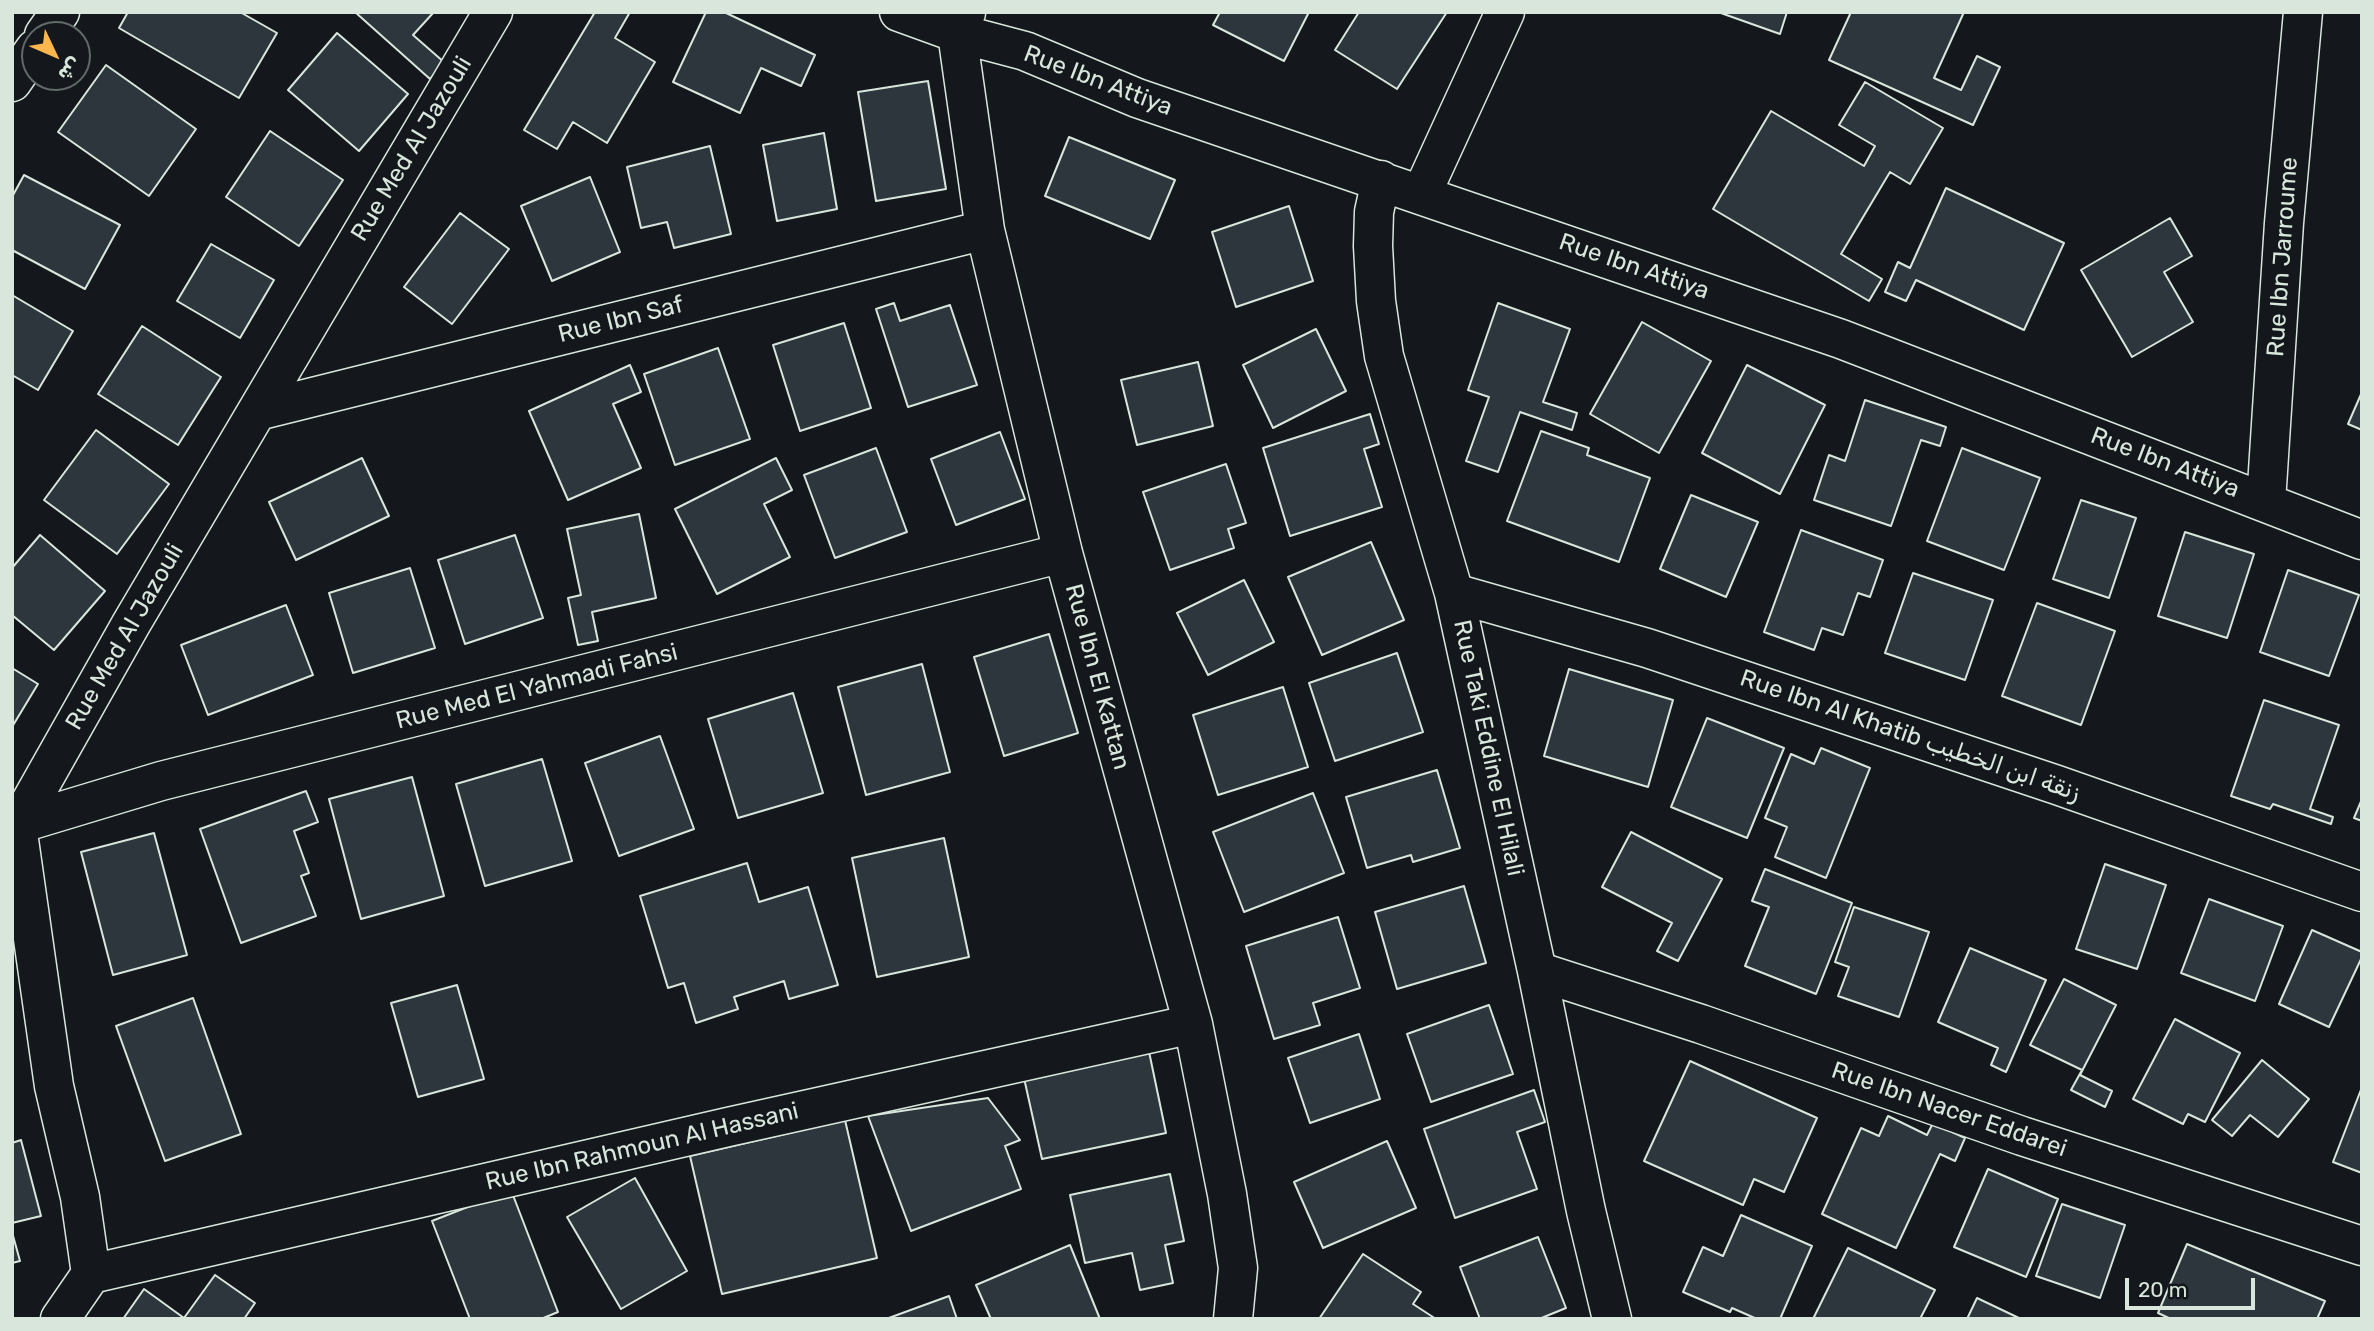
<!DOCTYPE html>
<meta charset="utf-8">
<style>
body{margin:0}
#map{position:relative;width:2374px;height:1331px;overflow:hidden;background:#14181c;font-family:Rubik,"Noto Sans Arabic",sans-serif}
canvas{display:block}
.frame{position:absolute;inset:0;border:14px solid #d8e6dc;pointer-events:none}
.north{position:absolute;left:21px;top:21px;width:70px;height:70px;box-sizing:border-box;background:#14181c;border:2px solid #626a69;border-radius:50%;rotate:134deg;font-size:19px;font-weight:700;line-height:28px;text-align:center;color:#d8e6dc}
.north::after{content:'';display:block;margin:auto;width:24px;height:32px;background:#ffb74d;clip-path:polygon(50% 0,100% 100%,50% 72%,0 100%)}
.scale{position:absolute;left:2125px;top:1278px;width:130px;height:32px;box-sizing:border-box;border:4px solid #d8e6dc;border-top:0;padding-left:9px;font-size:21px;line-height:24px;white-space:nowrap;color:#d8e6dc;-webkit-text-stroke:5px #14181c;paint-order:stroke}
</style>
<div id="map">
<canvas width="2374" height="1331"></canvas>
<div class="frame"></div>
<div class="north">ش</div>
<div class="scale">20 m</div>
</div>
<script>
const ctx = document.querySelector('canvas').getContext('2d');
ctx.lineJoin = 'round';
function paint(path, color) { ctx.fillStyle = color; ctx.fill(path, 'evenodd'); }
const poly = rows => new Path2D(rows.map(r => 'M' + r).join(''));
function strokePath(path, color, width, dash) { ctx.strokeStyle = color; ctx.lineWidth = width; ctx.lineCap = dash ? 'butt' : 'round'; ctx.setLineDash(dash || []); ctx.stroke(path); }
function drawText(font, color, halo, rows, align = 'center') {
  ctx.font = font + ' Rubik,"Noto Sans Arabic",sans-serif'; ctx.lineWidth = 5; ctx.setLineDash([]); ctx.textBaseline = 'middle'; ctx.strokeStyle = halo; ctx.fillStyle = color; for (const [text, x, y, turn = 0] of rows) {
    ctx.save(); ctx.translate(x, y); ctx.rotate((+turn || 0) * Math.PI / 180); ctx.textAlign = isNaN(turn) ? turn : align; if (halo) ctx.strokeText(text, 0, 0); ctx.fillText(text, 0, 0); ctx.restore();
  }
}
const building = poly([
 [128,12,240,12,277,33,239,98,119,28,128,12],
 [355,12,434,12,413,35,445,63,430,79,355,12],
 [595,12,630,12,615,38,655,62,607,143,573,122,557,149,524,130,595,12],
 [706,12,724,12,815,55,801,86,761,68,740,113,673,82,706,12],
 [1220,12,1309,12,1284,61,1213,25,1220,12],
 [1359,12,1447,12,1397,89,1335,50,1359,12],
 [1718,12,1787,12,1780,34,1718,12],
 [1851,12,1964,12,1934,78,1961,90,1977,56,2000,67,1973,125,1829,60,1851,12],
 [337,33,408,94,359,151,288,90,337,33],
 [106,65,196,129,149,196,58,132,106,65],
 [928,81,946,189,876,201,858,92,928,81],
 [1865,82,1943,128,1910,184,1890,172,1841,254,1882,279,1869,301,1713,209,1771,111,1864,166,1875,146,1839,125,1865,82],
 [270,131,343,180,299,246,226,197,270,131],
 [824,133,837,209,777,221,763,145,824,133],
 [1069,137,1175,180,1150,239,1045,196,1069,137],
 [710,146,731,234,674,248,667,222,641,228,627,167,710,146],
 [24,175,120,225,85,289,12,250,12,197,24,175],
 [590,177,620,252,552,281,521,206,590,177],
 [1946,188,2064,243,2024,330,1916,280,1906,301,1885,292,1898,262,1910,268,1946,188],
 [1289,206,1313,281,1236,307,1212,232,1289,206],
 [460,213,509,249,452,324,404,287,460,213],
 [2170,218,2192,256,2164,272,2193,322,2132,357,2081,270,2170,218],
 [211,244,274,280,240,338,177,301,211,244],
 [12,295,73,331,38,390,12,375,12,295],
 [894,303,900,321,950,305,977,385,908,407,876,309,894,303],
 [1498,303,1570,329,1543,402,1577,413,1572,430,1520,412,1498,472,1466,461,1489,397,1468,390,1498,303],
 [1642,322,1711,361,1659,453,1590,414,1642,322],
 [844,323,871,408,800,431,773,345,844,323],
 [142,326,221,377,178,445,98,394,142,326],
 [1316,329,1346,391,1273,428,1243,365,1316,329],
 [718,348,750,439,675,465,644,374,718,348],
 [1198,362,1213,426,1137,445,1121,380,1198,362],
 [630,365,641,392,613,404,641,468,568,500,529,411,630,365],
 [1747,365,1825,405,1780,494,1702,453,1747,365],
 [2362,392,2362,430,2348,424,2362,392],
 [1865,400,1946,427,1940,446,1921,440,1891,526,1814,500,1829,455,1845,461,1865,400],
 [1370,414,1379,444,1364,449,1382,507,1290,536,1263,448,1370,414],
 [96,430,169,484,117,554,44,500,96,430],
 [1541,431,1589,448,1587,455,1650,478,1619,562,1507,521,1541,431],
 [1000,432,1025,499,956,525,931,459,1000,432],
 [876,448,907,532,835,558,804,475,876,448],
 [1962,448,2040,478,2004,570,1927,541,1962,448],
 [362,458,389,516,296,560,269,502,362,458],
 [776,458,792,490,764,504,790,557,717,594,675,509,776,458],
 [1226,464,1246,523,1228,529,1234,548,1170,570,1143,492,1226,464],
 [1691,495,1758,522,1726,597,1660,569,1691,495],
 [2081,500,2136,518,2109,598,2053,579,2081,500],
 [639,514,656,598,592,612,598,641,578,645,568,598,581,595,567,529,639,514],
 [1801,530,1883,560,1870,597,1858,593,1843,635,1822,628,1814,650,1764,632,1801,530],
 [2185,532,2254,554,2227,638,2158,616,2185,532],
 [40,535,105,591,54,650,12,615,12,568,40,535],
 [515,535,543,618,465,644,438,560,515,535],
 [1371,542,1404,620,1322,655,1288,577,1371,542],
 [410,568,435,648,353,673,329,593,410,568],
 [2288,570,2359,595,2329,676,2260,652,2288,570],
 [1913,573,1993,600,1965,680,1885,653,1913,573],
 [1244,580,1274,642,1208,675,1177,613,1244,580],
 [2037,603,2115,631,2081,725,2002,696,2037,603],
 [286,605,313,675,208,715,181,645,286,605],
 [1049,634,1078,733,1004,756,974,657,1049,634],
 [1397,653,1423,732,1335,761,1309,683,1397,653],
 [922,664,950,772,866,795,838,687,922,664],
 [12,668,38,684,12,727,12,668],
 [1569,669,1673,700,1648,787,1544,756,1569,669],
 [1283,687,1308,767,1218,795,1193,715,1283,687],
 [793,693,823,793,738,818,708,719,793,693],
 [2264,700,2339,725,2310,809,2333,817,2331,824,2273,804,2270,809,2231,796,2264,700],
 [1707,718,1784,748,1747,838,1671,807,1707,718],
 [660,736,694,829,619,856,585,763,660,736],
 [1821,748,1870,768,1826,878,1775,857,1787,827,1765,818,1791,754,1814,764,1821,748],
 [542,759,572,861,485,886,456,784,542,759],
 [1437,770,1460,848,1413,862,1411,855,1367,868,1346,797,1437,770],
 [412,777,444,896,361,919,329,799,412,777],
 [306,791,318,822,294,831,309,873,301,876,316,916,241,943,200,829,306,791],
 [1313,793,1344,873,1244,912,1213,832,1313,793],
 [2362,799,2362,821,2354,818,2362,799],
 [1631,832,1722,879,1678,961,1657,951,1672,923,1602,887,1631,832],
 [154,833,187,955,113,975,81,852,154,833],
 [944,838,969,957,877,977,852,858,944,838],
 [747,863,759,902,808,887,838,985,789,999,784,981,734,997,738,1009,696,1023,684,983,668,988,640,896,747,863],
 [2105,864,2166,885,2137,969,2076,949,2105,864],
 [1765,869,1852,903,1816,994,1745,966,1769,907,1752,901,1765,869],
 [1464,886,1486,963,1397,989,1375,912,1464,886],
 [2209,899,2283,926,2255,1001,2181,973,2209,899],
 [1854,907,1929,932,1899,1017,1838,996,1849,967,1835,962,1854,907],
 [1338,917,1360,988,1313,1003,1320,1025,1274,1039,1246,946,1338,917],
 [2312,930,2362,952,2362,957,2329,1027,2279,1004,2312,930],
 [1970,948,2046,980,2006,1072,1991,1065,1998,1048,1938,1022,1970,948],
 [2064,979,2116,1005,2080,1075,2112,1091,2105,1107,2071,1090,2082,1070,2030,1045,2064,979],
 [457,985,484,1079,418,1097,391,1003,457,985],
 [193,998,241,1134,165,1161,116,1026,193,998],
 [1489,1005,1513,1074,1431,1102,1407,1034,1489,1005],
 [2175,1019,2240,1053,2205,1122,2188,1114,2183,1124,2133,1099,2175,1019],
 [1359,1034,1380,1099,1310,1123,1288,1058,1359,1034],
 [1147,1042,1166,1133,1042,1159,1022,1069,1147,1042],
 [2262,1060,2309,1099,2278,1137,2250,1115,2232,1136,2212,1120,2262,1060],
 [1690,1061,1817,1118,1784,1192,1754,1179,1743,1205,1644,1161,1690,1061],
 [2362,1087,2362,1173,2333,1162,2362,1087],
 [1534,1090,1545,1122,1517,1132,1537,1189,1455,1218,1424,1129,1534,1090],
 [988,1098,1020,1140,1005,1146,1021,1189,911,1231,868,1116,988,1098],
 [1888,1116,1927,1135,1933,1123,1965,1138,1955,1161,1940,1154,1896,1248,1822,1214,1861,1128,1879,1136,1888,1116],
 [845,1120,877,1258,722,1294,690,1156,845,1120],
 [21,1140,41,1216,12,1223,12,1143,21,1140],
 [1387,1141,1416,1208,1323,1248,1294,1182,1387,1141],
 [1988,1169,2058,1199,2026,1277,1954,1247,1988,1169],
 [1170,1174,1184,1241,1165,1245,1173,1283,1140,1290,1132,1253,1085,1263,1070,1195,1170,1174],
 [635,1178,687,1271,621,1309,567,1217,635,1178],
 [511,1190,558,1312,541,1319,470,1319,432,1221,511,1190],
 [2062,1204,2125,1225,2100,1298,2036,1276,2062,1204],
 [1741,1215,1812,1246,1780,1319,1757,1319,1732,1308,1730,1312,1683,1292,1703,1247,1723,1256,1741,1215],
 [12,1232,20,1261,12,1263,12,1232],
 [1538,1237,1566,1308,1539,1319,1480,1319,1460,1267,1538,1237],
 [2187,1244,2325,1301,2317,1319,2171,1319,2158,1313,2187,1244],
 [1070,1245,1100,1319,991,1319,976,1285,1070,1245],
 [1848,1248,1935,1290,1920,1319,1813,1319,1848,1248],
 [1363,1254,1421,1292,1413,1304,1436,1319,1319,1319,1363,1254],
 [215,1275,255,1303,244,1319,123,1319,144,1289,184,1318,215,1275],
 [949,1296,957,1319,886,1319,949,1296],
 [1977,1298,2021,1319,1967,1319,1977,1298]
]);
paint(building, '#2c363c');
strokePath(building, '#d8e6dc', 2);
const minor = poly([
 [899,12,957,33,1025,51,1137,98,1841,339,2362,540],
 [966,13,957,33,985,230,1063,553,1193,1024,1227,1194,1238,1268,1233,1319],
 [44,35,60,12],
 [12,82,35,49],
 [1381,180,1374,212,1373,246,1376,301,1384,356,1454,593,1537,971,1586,1211,1612,1319],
 [1422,193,1505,12],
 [257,411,985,230],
 [2266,502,2284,223,2303,12],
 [1454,593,1647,648,2057,785,2362,892],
 [12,826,161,781,1063,553],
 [1537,971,1701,1024,2022,1136,2362,1246],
 [91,1274,728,1127,1193,1024],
 [60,1319,91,1274,80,1197,54,1086,17,826,131,624,493,12]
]);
strokePath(minor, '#d8e6dc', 41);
strokePath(minor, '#14181c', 38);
drawText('24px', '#d8e6dc', '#14181c', [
 ["Rue Ibn Attiya",1098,81,21],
 ["Rue Med Al Jazouli",412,149,-59],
 ["Rue Ibn Jarroume",2283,257,-86],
 ["Rue Ibn Attiya",1634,267,19],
 ["Rue Ibn Saf",621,320,-14],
 ["Rue Ibn Attiya",2165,463,21],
 ["Rue Med Al Jazouli",125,637,-60],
 ["Rue Ibn El Kattan",1097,677,75],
 ["Rue Med El Yahmadi Fahsi",537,687,-14],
 ["Rue Ibn Al Khatib زنقة ابن الخطيب",1910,736,19],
 ["Rue Taki Eddine El Hilali",1488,748,78],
 ["Rue Ibn Nacer Eddarei",1949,1110,19],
 ["Rue Ibn Rahmoun Al Hassani",642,1147,-13]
]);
</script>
